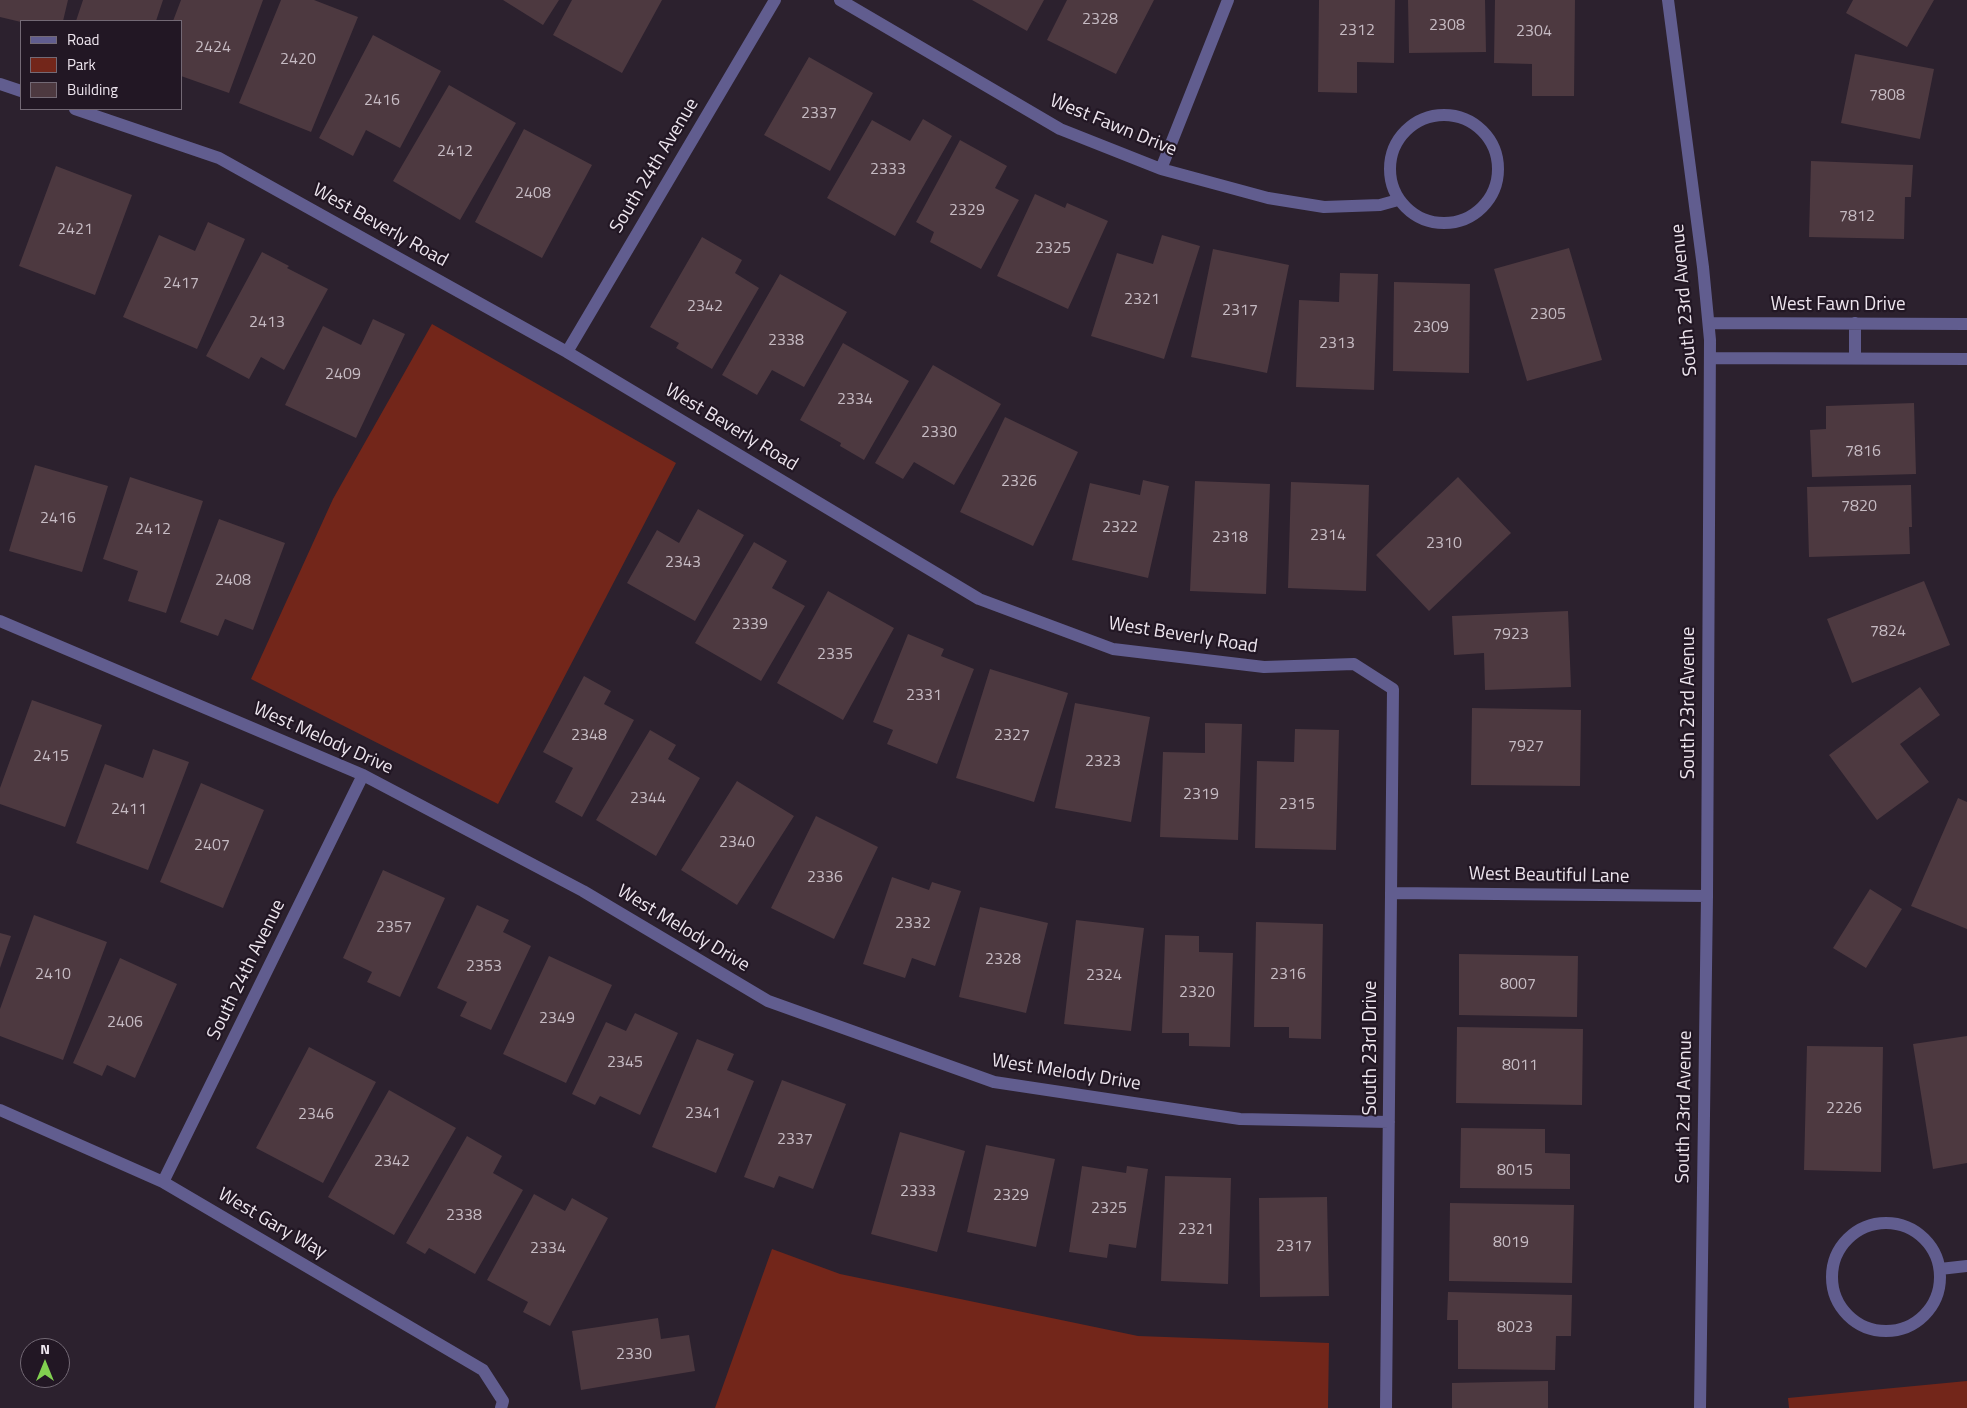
<!DOCTYPE html>
<style>
body{margin:0}
#map{position:relative;width:1967px;height:1408px;overflow:hidden;background:#2c212e;font-family:"Titillium Web",sans-serif}
canvas{display:block}
.legend{position:absolute;left:20px;top:20px;width:162px;height:90px;box-sizing:border-box;background:#221724;border:1px solid #736975;margin:0;padding:6px 9px;list-style:none;font-size:15px;color:#ede5ee}
.legend li{display:flex;align-items:center;gap:10px;height:25px}
.legend b{width:25px;border:1px solid #736975}
.north{position:absolute;left:20px;top:1338px;width:50px;height:50px;box-sizing:border-box;background:#221724;border:1px solid #736975;border-radius:50%;rotate:0deg;font-size:14px;font-weight:700;line-height:20px;text-align:center;color:#ede5ee}
.north::after{content:'';display:block;margin:auto;width:18px;height:22px;background:#81d050;clip-path:polygon(50% 0,100% 100%,50% 72%,0 100%)}
</style>
<div id="map">
<canvas width="1967" height="1408"></canvas>
<ul class="legend">
<li><b style="height:6px;background:#615d8f"></b>Road</li>
<li><b style="height:14px;background:#73261a"></b>Park</li>
<li><b style="height:14px;background:#4d3940"></b>Building</li>
</ul>
<div class="north">N</div>
</div>
<script>
const ctx = document.querySelector('canvas').getContext('2d');
ctx.lineJoin = 'round';
function paint(path, color) { ctx.fillStyle = color; ctx.fill(path, 'evenodd'); }
const poly = rows => new Path2D(rows.map(r => 'M' + r).join(''));
function strokePath(path, color, width, dash) { ctx.strokeStyle = color; ctx.lineWidth = width; ctx.lineCap = dash ? 'butt' : 'round'; ctx.setLineDash(dash || []); ctx.stroke(path); }
function drawText(font, color, halo, rows, align = 'center') {
  ctx.font = font + ' "Titillium Web",sans-serif'; ctx.lineWidth = 4.5; ctx.setLineDash([]); ctx.textBaseline = 'middle'; ctx.strokeStyle = halo; ctx.fillStyle = color; for (const [text, x, y, turn = 0] of rows) {
    ctx.save(); ctx.translate(x, y); ctx.rotate((+turn || 0) * Math.PI / 180); ctx.textAlign = isNaN(turn) ? turn : align; if (halo) ctx.strokeText(text, 0, 0); ctx.fillText(text, 0, 0); ctx.restore();
  }
}
paint(poly([
 [432,324,676,463,498,804,251,679,333,499],
 [772,1249,840,1274,1138,1336,1329,1343,1328,1408,715,1408],
 [1967,1381,1967,1408,1789,1408,1788,1398]
]), '#73261a');
paint(poly([
 [0,0,68,0,63,21,21,22,0,17],
 [83,0,163,0,156,21,76,21],
 [181,0,263,0,229,93,181,76,181,21,173,21],
 [281,0,314,0,358,17,311,132,239,103],
 [503,0,559,0,543,25],
 [572,0,662,0,622,73,553,35],
 [972,0,1044,0,1027,31],
 [1067,0,1154,0,1116,74,1047,40],
 [1319,0,1395,0,1394,63,1357,62,1357,93,1318,92],
 [1408,0,1485,0,1486,52,1409,53],
 [1495,0,1575,0,1574,96,1532,96,1532,64,1494,63],
 [1853,0,1934,0,1907,47,1846,13],
 [373,35,441,71,400,148,366,130,353,156,319,138],
 [1855,54,1934,69,1920,139,1841,123],
 [809,57,873,93,830,171,764,135],
 [449,85,516,123,460,220,393,181],
 [923,119,952,136,895,236,827,198,872,120,910,141],
 [524,129,592,165,542,258,475,222],
 [960,140,1007,166,995,188,1019,200,981,269,930,242,934,232,916,222],
 [1811,161,1913,165,1911,197,1905,197,1904,239,1809,237],
 [56,166,132,195,95,295,19,266],
 [1035,194,1065,208,1067,203,1108,221,1068,309,997,276],
 [208,222,245,239,197,349,123,317,159,235,195,251],
 [1162,235,1200,246,1164,359,1091,336,1117,253,1153,264],
 [702,237,742,260,735,273,759,288,712,369,676,348,679,343,650,327],
 [1569,248,1602,360,1527,381,1494,269],
 [1213,249,1289,265,1267,373,1191,357],
 [262,252,289,266,287,268,328,289,284,370,261,357,249,379,206,356],
 [1340,273,1378,274,1374,390,1296,387,1299,300,1339,302],
 [780,274,847,312,804,387,772,370,757,395,722,375],
 [1394,282,1470,284,1469,373,1393,371],
 [373,319,405,334,356,438,285,405,323,326,361,345],
 [843,343,909,381,864,460,840,446,841,443,800,420],
 [933,365,1001,404,954,485,914,462,903,479,875,463],
 [1914,403,1916,474,1812,477,1810,430,1826,429,1826,406],
 [1005,417,1078,452,1033,546,960,512],
 [35,465,108,486,82,572,9,551],
 [130,477,203,501,166,613,128,601,138,571,103,559],
 [1458,477,1511,533,1429,611,1376,555],
 [1143,480,1169,486,1148,578,1072,560,1090,483,1140,495],
 [1195,481,1270,484,1266,594,1190,591],
 [1291,482,1369,485,1366,591,1288,588],
 [1911,485,1912,527,1909,527,1910,554,1809,557,1807,487],
 [698,509,744,535,695,621,627,583,657,530,679,543],
 [219,519,285,543,253,630,225,619,218,636,180,622],
 [754,542,787,561,772,588,805,606,761,681,695,643],
 [1924,581,1950,645,1852,683,1827,619],
 [828,591,894,628,843,720,777,683],
 [1568,611,1571,687,1485,690,1484,653,1454,655,1452,616],
 [908,634,944,649,941,656,974,669,937,764,887,744,893,730,873,722],
 [990,669,1068,693,1034,802,956,778],
 [584,676,611,691,604,704,634,720,582,817,555,802,573,768,543,752],
 [1920,687,1940,715,1900,744,1929,782,1877,820,1829,755],
 [32,700,102,725,65,827,0,804,0,788],
 [1075,703,1150,717,1131,822,1055,808],
 [1472,708,1581,710,1580,786,1471,785],
 [1205,723,1242,724,1238,840,1160,837,1163,752,1205,753],
 [1295,729,1339,730,1336,850,1255,848,1257,761,1294,762],
 [650,730,676,745,668,759,700,778,656,856,596,820],
 [153,749,189,762,148,870,76,843,105,764,143,778],
 [737,781,794,816,737,905,681,870],
 [201,783,264,810,223,908,160,882],
 [1958,798,1967,802,1967,929,1911,906],
 [816,816,878,847,834,939,771,908],
 [383,870,445,898,400,997,367,982,372,972,343,958],
 [892,877,929,890,932,882,961,891,935,966,912,958,905,978,863,964],
 [1870,889,1902,909,1866,968,1833,948],
 [477,905,509,920,503,932,531,946,491,1030,460,1016,467,1002,437,988],
 [980,907,1048,923,1026,1013,959,997],
 [34,915,107,942,63,1060,0,1036,0,1009],
 [1076,920,1144,928,1131,1031,1064,1024],
 [1256,922,1323,924,1321,1039,1289,1038,1289,1027,1254,1027],
 [0,933,11,936,0,968],
 [1165,935,1199,936,1199,952,1233,953,1230,1047,1189,1046,1189,1033,1162,1033],
 [1459,954,1578,956,1577,1017,1459,1015],
 [549,956,612,985,566,1083,503,1054],
 [120,958,177,984,135,1078,107,1065,102,1076,73,1063],
 [635,1013,678,1033,640,1115,600,1096,595,1105,572,1094,606,1022,626,1031],
 [1457,1027,1583,1029,1582,1105,1456,1103],
 [1967,1036,1967,1163,1933,1169,1913,1044],
 [697,1039,734,1054,727,1070,754,1081,716,1173,652,1147],
 [1807,1046,1883,1047,1881,1172,1804,1170],
 [309,1047,376,1082,323,1183,256,1148],
 [782,1080,846,1104,813,1189,779,1176,774,1188,744,1177],
 [389,1090,456,1128,394,1235,328,1197],
 [1461,1128,1545,1129,1545,1153,1570,1154,1570,1189,1460,1188],
 [900,1132,965,1151,937,1252,871,1234],
 [467,1136,502,1156,493,1173,523,1190,475,1274,429,1248,425,1254,406,1243],
 [986,1145,1055,1159,1036,1247,967,1232],
 [1082,1166,1126,1173,1127,1166,1148,1169,1136,1248,1109,1244,1107,1258,1069,1252],
 [1165,1176,1231,1178,1228,1284,1161,1281],
 [534,1194,565,1211,572,1198,608,1218,550,1326,523,1312,528,1302,487,1280],
 [1327,1197,1329,1296,1260,1297,1259,1198],
 [1450,1203,1574,1205,1572,1283,1449,1281],
 [1448,1292,1572,1295,1571,1336,1556,1336,1555,1370,1458,1369,1458,1320,1447,1320],
 [658,1318,661,1339,689,1335,695,1371,581,1390,572,1331],
 [1548,1381,1548,1408,1452,1408,1452,1383]
]), '#4d3940');
strokePath(poly([
 [840,0,1060,129,1161,169,1268,198,1324,207,1380,205,1398,200],
 [1668,0,1703,267,1710,340,1707,896,1700,1408],
 [0,84,21,91],
 [75,109,219,158,567,352,979,599,1113,649,1264,667,1354,664,1393,689,1386,1408],
 '1390 169a54 54 0 1 1 108 0a54 54 0 1 1-108 0Z',
 [1161,169,1228,0],
 [1709,323,1967,324],
 [1855,323,1855,358],
 [567,352,775,0],
 [1710,358,1967,359],
 [0,621,363,775,583,891,768,1001,994,1082,1240,1119,1389,1122],
 [1391,893,1707,896],
 [0,1110,163,1182,483,1370,503,1401,501,1408],
 [163,1182,363,775],
 '1832 1277a54 54 0 1 1 108 0a54 54 0 1 1-108 0Z',
 [1940,1269,1967,1266]
]), '#615d8f', 12);
drawText('16px', '#c5bac2', null, [
 ["2328",1100,20],
 ["2308",1447,26],
 ["2312",1357,31],
 ["2304",1534,32],
 ["2424",213,48],
 ["2420",298,60],
 ["7808",1887,96],
 ["2416",382,101],
 ["2337",819,114],
 ["2412",455,152],
 ["2333",888,170],
 ["2408",533,194],
 ["2329",967,211],
 ["7812",1857,217],
 ["2421",75,230],
 ["2325",1053,249],
 ["2417",181,284],
 ["2321",1142,300],
 ["2342",705,307],
 ["2317",1240,311],
 ["2305",1548,315],
 ["2413",267,323],
 ["2309",1431,328],
 ["2338",786,341],
 ["2313",1337,344],
 ["2409",343,375],
 ["2334",855,400],
 ["2330",939,433],
 ["7816",1863,452],
 ["2326",1019,482],
 ["7820",1859,507],
 ["2416",58,519],
 ["2322",1120,528],
 ["2412",153,530],
 ["2314",1328,536],
 ["2318",1230,538],
 ["2310",1444,544],
 ["2343",683,563],
 ["2408",233,581],
 ["2339",750,625],
 ["7824",1888,632],
 ["7923",1511,635],
 ["2335",835,655],
 ["2331",924,696],
 ["2348",589,736],
 ["2327",1012,736],
 ["7927",1526,747],
 ["2415",51,757],
 ["2323",1103,762],
 ["2319",1201,795],
 ["2344",648,799],
 ["2315",1297,805],
 ["2411",129,810],
 ["2340",737,843],
 ["2407",212,846],
 ["2336",825,878],
 ["2332",913,924],
 ["2357",394,928],
 ["2328",1003,960],
 ["2353",484,967],
 ["2410",53,975],
 ["2316",1288,975],
 ["2324",1104,976],
 ["8007",1518,985],
 ["2320",1197,993],
 ["2349",557,1019],
 ["2406",125,1023],
 ["2345",625,1063],
 ["8011",1520,1066],
 ["2226",1844,1109],
 ["2341",703,1114],
 ["2346",316,1115],
 ["2337",795,1140],
 ["2342",392,1162],
 ["8015",1515,1171],
 ["2333",918,1192],
 ["2329",1011,1196],
 ["2325",1109,1209],
 ["2338",464,1216],
 ["2321",1196,1230],
 ["8019",1511,1243],
 ["2317",1294,1247],
 ["2334",548,1249],
 ["8023",1515,1328],
 ["2330",634,1355]
]);
drawText('19px', '#ede5ee', '#221724', [
 ["West Fawn Drive",1113,126,22],
 ["South 24th Avenue",655,166,-59],
 ["West Beverly Road",380,226,29],
 ["South 23rd Avenue",1685,300,-95],
 ["West Fawn Drive",1838,305],
 ["West Beverly Road",731,428,31],
 ["West Beverly Road",1183,636,9],
 ["South 23rd Avenue",1689,703,-90],
 ["West Melody Drive",323,739,24],
 ["West Beautiful Lane",1549,876,1],
 ["West Melody Drive",683,929,31],
 ["South 24th Avenue",247,970,-64],
 ["South 23rd Drive",1371,1048,-90],
 ["West Melody Drive",1066,1073,9],
 ["South 23rd Avenue",1685,1107,-89],
 ["West Gary Way",272,1224,30]
]);
</script>
